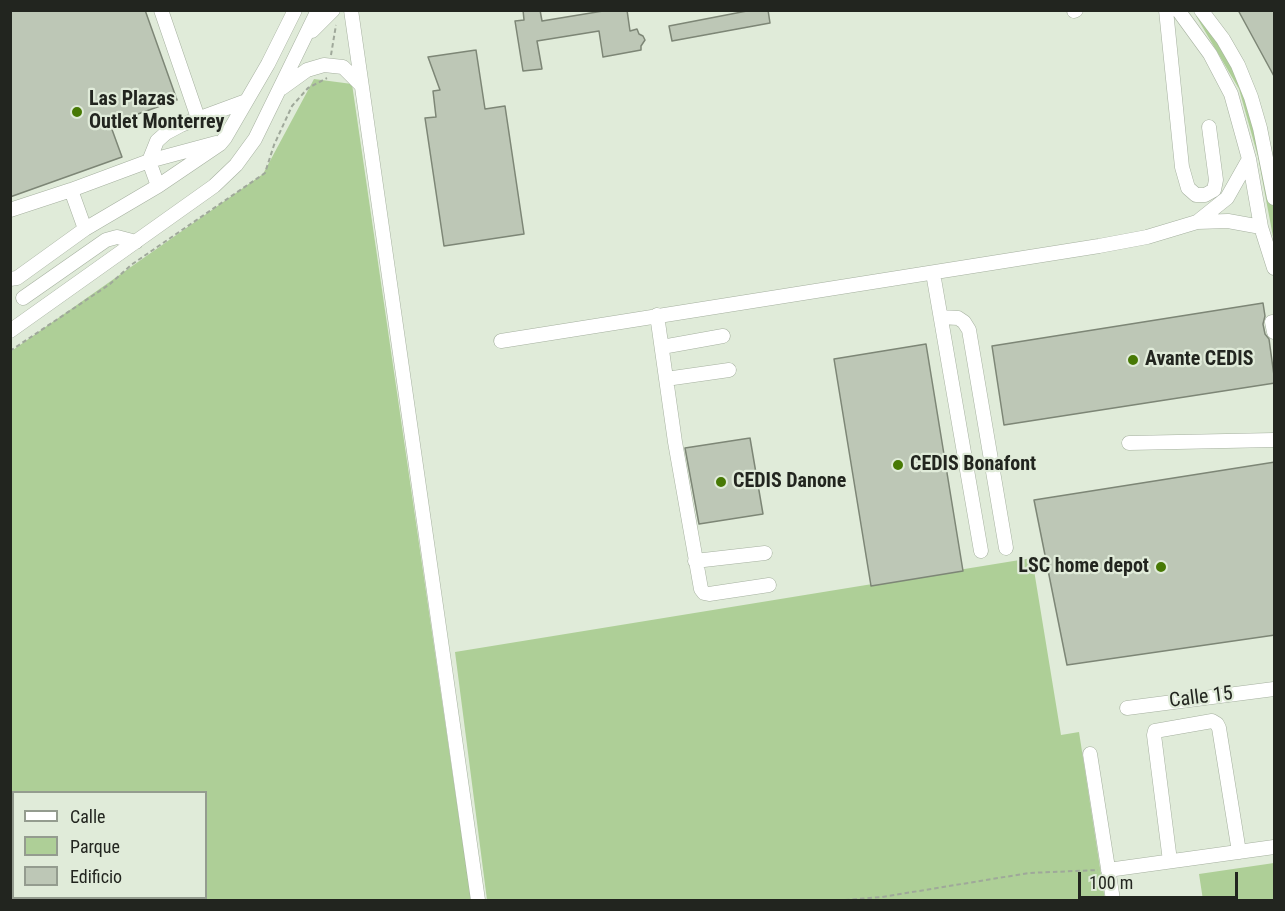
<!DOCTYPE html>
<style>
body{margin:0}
#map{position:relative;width:1285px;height:911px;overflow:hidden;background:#e0ebd9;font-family:"Roboto Condensed",sans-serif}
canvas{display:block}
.frame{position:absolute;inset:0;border:12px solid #22251f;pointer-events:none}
.legend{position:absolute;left:12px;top:791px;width:195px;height:108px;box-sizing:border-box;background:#e0ebd9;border:2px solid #949c8f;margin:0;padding:8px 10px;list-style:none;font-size:18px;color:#22251f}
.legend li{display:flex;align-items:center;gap:12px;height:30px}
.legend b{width:30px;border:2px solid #949c8f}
.scale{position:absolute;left:1078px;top:872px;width:160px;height:27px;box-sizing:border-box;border:3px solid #22251f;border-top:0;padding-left:8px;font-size:18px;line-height:21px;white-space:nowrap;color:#22251f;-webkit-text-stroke:4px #e0ebd9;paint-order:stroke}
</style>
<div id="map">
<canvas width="1285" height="911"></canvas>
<div class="frame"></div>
<ul class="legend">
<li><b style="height:8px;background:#fff"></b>Calle</li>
<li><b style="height:16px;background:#aecf97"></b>Parque</li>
<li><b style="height:16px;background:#bdc7b6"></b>Edificio</li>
</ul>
<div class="scale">100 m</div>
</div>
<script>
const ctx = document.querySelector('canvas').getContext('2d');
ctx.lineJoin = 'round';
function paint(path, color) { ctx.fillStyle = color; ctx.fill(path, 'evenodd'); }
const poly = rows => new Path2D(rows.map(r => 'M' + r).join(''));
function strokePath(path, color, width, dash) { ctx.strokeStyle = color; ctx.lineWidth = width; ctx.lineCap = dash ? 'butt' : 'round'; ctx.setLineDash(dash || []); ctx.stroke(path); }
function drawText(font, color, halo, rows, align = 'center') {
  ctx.font = font + ' "Roboto Condensed",sans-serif'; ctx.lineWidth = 4.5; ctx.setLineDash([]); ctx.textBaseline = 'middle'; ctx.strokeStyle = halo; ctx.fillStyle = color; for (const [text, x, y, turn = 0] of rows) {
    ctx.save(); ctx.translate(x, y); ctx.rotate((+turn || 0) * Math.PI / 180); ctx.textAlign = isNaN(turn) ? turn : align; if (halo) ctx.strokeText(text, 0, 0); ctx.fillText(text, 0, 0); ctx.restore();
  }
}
paint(poly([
 [1202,13,1246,88,1263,150,1274,205,1274,242,1258,157,1239,89,1196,16],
 [314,79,352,84,471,900,11,900,10,352,263,174],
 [14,792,206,792,206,898,14,898],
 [1032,558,1061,735,1079,732,1105,900,487,900,455,652],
 [1274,863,1274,900,1203,900,1199,874]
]), '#aecf97');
const building = poly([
 [10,10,145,10,177,100,110,124,122,157,10,197,10,10],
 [523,10,540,10,542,21,609,10,627,10,630,31,637,29,639,34,643,36,645,40,641,46,641,50,603,57,599,31,537,41,542,69,523,71,515,21,524,20,523,10],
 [752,10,768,10,770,23,672,41,669,26,752,10],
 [1238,10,1275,10,1275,78,1238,10],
 [476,50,485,109,505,106,524,234,444,246,425,118,436,117,433,91,440,90,428,57,476,50],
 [1263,303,1265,316,1263,324,1265,334,1269,339,1275,383,1004,425,992,346,1263,303],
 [926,344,963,571,871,586,834,359,926,344],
 [750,438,763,514,699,524,685,448,750,438],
 [1275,462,1275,635,1067,665,1034,500,1275,462]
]);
paint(building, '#bdc7b6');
strokePath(building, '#7d8676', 1.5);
const minor = poly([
 [161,10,198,118],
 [351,10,478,900],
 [1166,10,1182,167,1188,188,1196,195,1205,195,1214,190,1216,180,1209,127],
 [1178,10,1210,54,1231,94,1249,159,1261,227,1274,268],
 [1201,10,1223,39,1238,65,1251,97,1260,128,1274,198],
 [1074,11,1076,10],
 [312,31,333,10],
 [282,88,307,70,324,65,343,67,361,85],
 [158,186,149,161,157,141,166,133,181,125,246,101],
 [71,190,149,161,216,143],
 [10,210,71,190,85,229,158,186,220,144,225,138,268,64,295,10],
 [1197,222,1227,198,1249,159],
 [933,273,981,551],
 [10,279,17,278,85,229],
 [23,298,106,240,117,237,136,242],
 [657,315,675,442,701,589,704,593,709,594,769,585],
 [941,317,958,318,964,322,969,330,1006,548],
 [1272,322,1274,332],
 [10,331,214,186,236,165,255,139,318,10],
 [501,341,1099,246,1147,237,1197,222,1228,221,1261,227],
 [662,347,723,336],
 [666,379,729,370],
 [1129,443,1274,440],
 [695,561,765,553],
 [1127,708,1274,689],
 [1090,754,1113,900],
 [1170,861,1154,735,1155,731,1212,721,1217,724,1219,728,1239,852],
 [1108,870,1274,847]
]);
strokePath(minor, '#a5b09f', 15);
strokePath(poly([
 [331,55,336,25],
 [10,351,110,284,131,265,265,173,274,145,292,106,308,88,327,78],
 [845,900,882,897,1029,873,1098,870]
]), '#9fa89a', 2, [4.5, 3]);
strokePath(minor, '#fff', 14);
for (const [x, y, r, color] of [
 [77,112,6,"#477904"],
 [1133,360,6,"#477904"],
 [898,465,6,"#477904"],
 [721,482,6,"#477904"],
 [1161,567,6,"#477904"]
]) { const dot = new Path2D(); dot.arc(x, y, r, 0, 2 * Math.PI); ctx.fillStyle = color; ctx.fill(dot); strokePath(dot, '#e0ebd9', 2); }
drawText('bold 20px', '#22251f', '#e0ebd9', [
 ["Las Plazas",89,100],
 ["Outlet Monterrey",89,123],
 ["Avante CEDIS",1145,360],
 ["CEDIS Bonafont",910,465],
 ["CEDIS Danone",733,482],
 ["LSC home depot",1149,567,"right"]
], 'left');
drawText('20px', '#22251f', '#e0ebd9', [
 ["Calle 15",1201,698,-7]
]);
</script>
